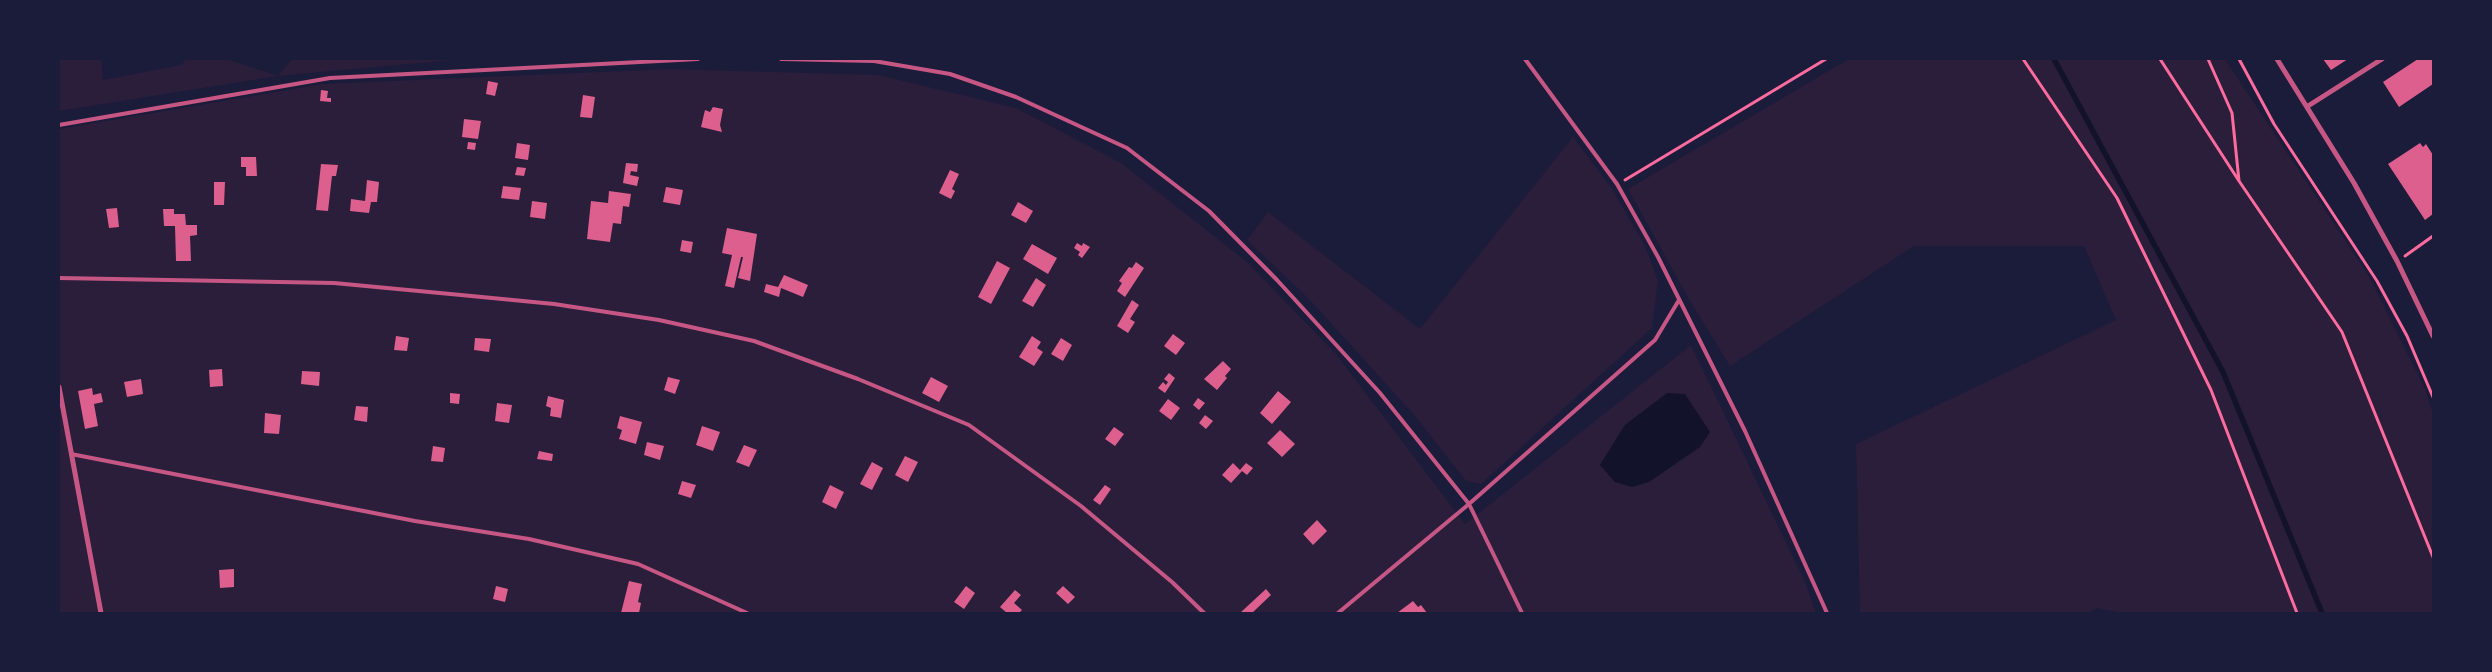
<!DOCTYPE html>
<style>
body{margin:0}
#map{position:relative;width:2492px;height:672px;overflow:hidden;background:#1b1b3a;font-family:Rubik,sans-serif}
canvas{display:block}
.frame{position:absolute;inset:0;border:60px solid #1b1b3a;pointer-events:none}
</style>
<div id="map">
<canvas width="2492" height="672"></canvas>
<div class="frame"></div>
</div>
<script>
const ctx = document.querySelector('canvas').getContext('2d');
ctx.lineJoin = 'round';
function paint(path, color) { ctx.fillStyle = color; ctx.fill(path, 'evenodd'); }
const poly = rows => new Path2D(rows.map(r => 'M' + r).join(''));
function strokePath(path, color, width, dash) { ctx.strokeStyle = color; ctx.lineWidth = width; ctx.lineCap = dash ? 'butt' : 'round'; ctx.setLineDash(dash || []); ctx.stroke(path); }
paint(poly([
 [59,59,101,59,103,80,181,65,186,59,227,59,278,76,292,59,463,59,278,76,59,111],
 [1849,59,2225,59,2370,278,2426,391,2433,414,2433,613,2121,613,2097,608,2089,613,1860,613,1856,444,2116,320,2084,246,1914,246,1730,366,1690,301,1628,189],
 [669,69,878,75,1016,108,1121,163,1247,262,1336,354,1465,524,1691,345,1805,582,1816,613,59,613,59,129,323,84],
 [1625,425,1615,482,1600,465],
 [1573,137,1612,189,1644,244,1658,280,1652,328,1481,484,1466,481,1415,416,1309,299,1247,240,1268,212,1420,329]
]), '#2a1e3b');
paint(poly([
 [1667,393,1685,394,1710,432,1700,447,1649,482,1632,487,1615,482,1600,465,1625,425]
]), '#12122b');
strokePath(poly([
 [2054,59,2223,372,2322,613]
]), '#12122b', 5.5);
paint(poly([
 [2323,59,2348,59,2331,70],
 [2418,59,2433,59,2433,84,2399,107,2383,82],
 [488,81,498,83,495,96,486,94],
 [321,90,328,91,327,98,331,98,331,102,320,101],
 [583,95,595,97,592,118,580,117],
 [713,107,723,109,720,125,722,132,701,127,705,110,710,112],
 [464,119,481,121,478,139,462,137],
 [468,142,476,143,475,150,467,149],
 [517,143,530,145,528,160,515,158],
 [2420,143,2423,147,2426,144,2433,155,2433,214,2425,220,2388,164],
 [241,157,256,157,257,176,246,176,246,167,241,167],
 [626,163,638,164,637,172,631,171,630,175,639,177,637,186,623,183],
 [321,164,338,165,336,176,332,176,328,211,316,210],
 [517,167,526,168,524,176,515,175],
 [950,170,959,174,952,189,955,191,951,199,939,193],
 [367,180,379,182,377,202,371,202,369,213,350,211,351,199,365,201],
 [214,182,225,182,224,205,214,205],
 [503,186,521,188,519,200,501,198],
 [666,187,683,190,680,205,663,202],
 [609,191,631,194,629,207,623,206,621,224,613,223,610,242,587,239,591,201,608,203],
 [532,201,547,203,545,219,530,217],
 [1018,202,1033,211,1026,223,1011,215],
 [117,208,119,227,109,228,106,209],
 [163,209,174,209,174,214,185,214,186,225,197,225,197,235,190,236,191,261,176,261,175,226,164,226],
 [727,228,757,234,750,281,738,278,743,257,741,257,734,288,725,286,732,255,722,253],
 [682,240,693,242,691,253,680,251],
 [1077,243,1082,246,1083,243,1090,247,1082,258,1078,255,1080,252,1074,248],
 [1032,244,1057,258,1048,274,1023,259],
 [997,261,1010,268,991,304,978,297],
 [1136,262,1144,268,1125,297,1117,291,1122,283,1119,281,1129,267,1132,268],
 [784,275,808,285,803,297,781,288,779,297,764,292,766,284,778,287],
 [1036,278,1046,285,1033,307,1022,301],
 [1132,300,1139,305,1130,319,1135,322,1128,333,1117,326],
 [1173,334,1185,343,1176,355,1164,346],
 [396,336,409,338,407,351,394,350],
 [1032,336,1041,342,1037,348,1043,352,1034,366,1019,357],
 [475,338,491,339,489,352,474,350],
 [1061,338,1072,345,1063,361,1051,354],
 [1223,361,1231,369,1225,376,1227,378,1217,390,1204,379],
 [222,369,223,386,210,387,209,370],
 [302,371,320,372,319,386,301,384],
 [1169,373,1175,378,1165,393,1158,388,1163,382,1166,385,1168,382,1164,379],
 [668,377,680,380,675,394,664,390],
 [931,377,948,386,939,402,922,393],
 [141,379,143,394,127,397,124,382],
 [92,388,93,395,101,393,103,402,94,404,98,426,85,429,78,391],
 [1278,391,1291,402,1272,424,1260,413],
 [450,393,460,394,459,404,450,403],
 [548,396,564,400,561,418,550,416,551,408,546,406],
 [1198,398,1205,403,1199,410,1193,405],
 [1168,399,1180,408,1171,420,1159,411],
 [497,403,512,405,509,423,495,421],
 [356,406,368,407,367,422,354,420],
 [265,413,281,415,279,434,264,433],
 [1205,415,1213,421,1206,429,1199,423],
 [620,416,642,422,636,444,619,439,622,430,617,428],
 [702,426,720,432,713,451,696,445],
 [1114,427,1124,434,1115,446,1105,439],
 [1280,430,1295,444,1282,457,1267,443],
 [647,442,664,446,660,460,644,455],
 [744,445,757,450,749,467,736,462],
 [433,446,445,448,443,462,431,461],
 [539,451,553,454,552,461,537,459],
 [905,456,918,462,908,482,895,475],
 [872,462,883,468,872,490,860,484],
 [1233,463,1240,470,1246,463,1253,468,1247,475,1242,471,1231,483,1222,475],
 [682,481,696,485,691,498,678,494],
 [830,485,844,492,836,509,822,502],
 [1105,485,1111,489,1100,505,1093,500],
 [1317,520,1327,531,1313,545,1303,534],
 [234,569,234,587,220,588,219,570],
 [629,581,642,584,638,602,641,603,639,613,621,613],
 [496,586,508,589,505,602,493,599],
 [966,586,975,593,964,609,954,602],
 [1063,586,1075,597,1068,604,1056,593],
 [1266,589,1271,595,1252,613,1240,613],
 [1015,590,1021,595,1014,603,1022,610,1019,613,1007,613,1000,607],
 [1413,601,1418,607,1421,605,1427,613,1397,613]
]), '#dd5f8e');
strokePath(poly([
 [2023,59,2117,198,2211,390,2297,613],
 [2160,59,2239,181,2342,332,2433,557],
 [2208,59,2232,113,2239,181],
 [2239,59,2274,124,2377,281,2407,336,2433,397],
 [1625,180,1826,59],
 [2405,256,2433,236]
]), '#ff6b9d', 3);
strokePath(poly([
 [781,59,874,61,950,74,1016,97,1127,148,1209,211,1277,280,1380,393,1469,504,1522,613],
 [1525,59,1617,184,1658,257,1745,431,1827,613],
 [59,125,330,78,698,59],
 [59,278,334,283,461,295,554,304,659,320,754,341,858,379,969,425,1081,506,1172,582,1204,613],
 [71,454,415,521,529,539,638,564,747,613],
 [1338,613,1469,504,1655,340,1679,300]
]), '#c65784', 4);
strokePath(poly([
 [2277,59,2354,183,2397,261,2433,336],
 [2308,106,2382,59],
 [59,387,101,613]
]), '#c65784', 5);
</script>
